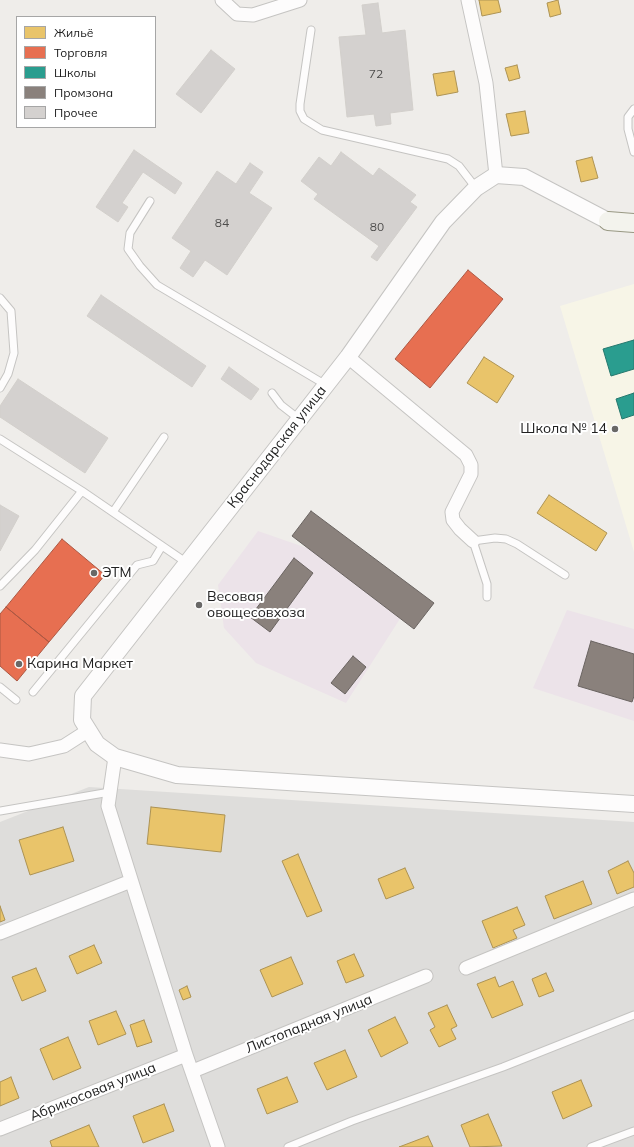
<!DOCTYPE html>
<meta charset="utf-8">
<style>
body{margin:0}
#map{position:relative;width:634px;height:1147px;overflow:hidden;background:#efedea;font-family:Mulish,sans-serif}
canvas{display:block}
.legend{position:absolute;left:16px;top:16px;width:140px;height:112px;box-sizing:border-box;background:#fff;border:1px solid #a6a6a6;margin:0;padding:5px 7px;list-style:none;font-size:12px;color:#212121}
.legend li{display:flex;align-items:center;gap:8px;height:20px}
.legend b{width:20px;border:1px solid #a6a6a6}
</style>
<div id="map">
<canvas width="634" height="1147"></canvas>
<ul class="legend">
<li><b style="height:11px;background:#e9c46a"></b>Жильё</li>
<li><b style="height:11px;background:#e76f51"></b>Торговля</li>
<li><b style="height:11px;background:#2a9d8f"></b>Школы</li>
<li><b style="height:11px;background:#8a817c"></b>Промзона</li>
<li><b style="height:11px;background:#d4d1cf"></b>Прочее</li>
</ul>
</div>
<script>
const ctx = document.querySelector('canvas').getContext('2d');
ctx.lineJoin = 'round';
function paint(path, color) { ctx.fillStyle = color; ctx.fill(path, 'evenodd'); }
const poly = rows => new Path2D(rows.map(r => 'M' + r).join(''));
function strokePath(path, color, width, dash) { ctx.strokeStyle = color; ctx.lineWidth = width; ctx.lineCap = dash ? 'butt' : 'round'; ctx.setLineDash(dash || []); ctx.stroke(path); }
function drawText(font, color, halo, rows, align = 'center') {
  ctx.font = font + ' Mulish,sans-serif'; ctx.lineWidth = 4; ctx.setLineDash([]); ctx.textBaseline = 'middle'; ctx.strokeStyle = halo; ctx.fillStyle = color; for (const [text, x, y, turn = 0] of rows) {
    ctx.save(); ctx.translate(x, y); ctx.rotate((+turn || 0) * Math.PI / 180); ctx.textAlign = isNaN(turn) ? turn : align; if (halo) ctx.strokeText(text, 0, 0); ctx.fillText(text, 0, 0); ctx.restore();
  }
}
paint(poly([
 [89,787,634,822,634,1147,0,1147,0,822]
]), '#dedddb');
paint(poly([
 [258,531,376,572,412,600,346,703,256,663,224,628,218,585],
 [567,610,634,629,634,721,533,688]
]), '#ece3e9');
paint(poly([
 [634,284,634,552,560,306]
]), '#f7f5e7');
const homes = poly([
 [479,0,498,0,501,12,482,16,479,0],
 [558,0,561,14,550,17,547,3,558,0],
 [517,65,520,78,509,81,505,68,517,65],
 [454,71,458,92,437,96,433,74,454,71],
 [525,111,529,133,511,136,506,114,525,111],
 [592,157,598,178,581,182,576,161,592,157],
 [484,357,514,376,497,403,467,383,484,357],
 [549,495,607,533,596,551,537,513,549,495],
 [151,807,225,815,221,852,147,844,151,807],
 [63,827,74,861,30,875,19,840,63,827],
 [298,854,322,911,307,917,282,861,298,854],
 [628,861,634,873,634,887,617,894,608,871,628,861],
 [405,868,414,888,386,899,378,879,405,868],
 [583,881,592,904,554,919,545,896,583,881],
 [0,906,5,920,0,922,0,906],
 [517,907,525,925,513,930,517,938,493,948,482,921,517,907],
 [94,945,102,963,77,974,69,956,94,945],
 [354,954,364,976,346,983,337,961,354,954],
 [291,957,303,984,272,997,260,970,291,957],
 [36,968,46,991,22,1001,12,977,36,968],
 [546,973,554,991,539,997,532,979,546,973],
 [495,977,499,987,513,981,523,1005,492,1018,477,984,495,977],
 [187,986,191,997,183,1000,179,990,187,986],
 [447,1005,457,1026,451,1029,456,1039,439,1047,430,1030,435,1027,428,1013,447,1005],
 [116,1011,126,1034,98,1045,89,1021,116,1011],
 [395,1017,408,1043,381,1057,368,1030,395,1017],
 [144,1020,152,1042,137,1047,130,1025,144,1020],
 [68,1037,81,1068,53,1080,40,1049,68,1037],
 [345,1050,357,1077,327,1090,314,1063,345,1050],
 [11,1077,19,1098,0,1106,0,1082,11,1077],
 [287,1077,298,1102,267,1114,257,1089,287,1077],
 [581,1080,592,1106,563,1119,552,1092,581,1080],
 [164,1104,174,1131,143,1143,133,1116,164,1104],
 [488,1114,502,1146,470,1147,461,1125,488,1114],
 [89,1125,99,1147,52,1147,50,1141,89,1125],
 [428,1136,433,1147,399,1147,428,1136]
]);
paint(homes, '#e9c46a');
strokePath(homes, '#ad9354', 1);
const shops = poly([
 [468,270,503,299,430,388,395,359,468,270],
 [62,539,105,575,49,642,6,607,62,539],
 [6,607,49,642,17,681,0,666,0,614,6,607]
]);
paint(shops, '#e76f51');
strokePath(shops, '#ac5843', 1);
const schools = poly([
 [634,340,634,369,611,376,603,349,634,340],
 [634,393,634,415,622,419,616,399,634,393]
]);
paint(schools, '#2a9d8f');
strokePath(schools, '#27786e', 1);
const industry = poly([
 [311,511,434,603,414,629,292,536,311,511],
 [294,558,313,573,270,632,250,617,294,558],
 [591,641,634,654,634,696,632,702,578,686,591,641],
 [353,656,366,667,345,694,331,683,353,656]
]);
paint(industry, '#8a817c');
strokePath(industry, '#6a6461', 1);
const building = poly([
 [378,3,382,33,405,30,413,110,390,113,391,124,376,126,374,114,347,117,339,37,366,35,362,5,378,3],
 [211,50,235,69,201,113,176,94,211,50],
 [134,150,182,183,175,194,143,172,122,203,128,207,118,222,96,207,134,150],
 [341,152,373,176,379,168,416,195,410,202,417,207,377,261,371,257,379,246,314,199,318,194,301,181,319,157,331,166,341,152],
 [250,163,263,172,249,193,272,208,227,275,205,260,193,277,180,268,191,251,172,238,217,171,236,184,250,163],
 [101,295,206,366,192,387,87,316,101,295],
 [229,367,259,389,251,400,221,379,229,367],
 [18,379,108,438,85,473,0,417,0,406,18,379],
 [0,505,19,516,0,551,0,505]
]);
paint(building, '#d4d1cf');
strokePath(building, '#d2cfcb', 1);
const service = poly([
 [311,30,300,104,300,111,304,119,322,130,448,159,459,166,476,188],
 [634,109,628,117,628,129,634,152],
 [150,201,130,233,128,249,140,266,157,285,326,385],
 [0,298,11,311,14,353,8,374,0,388],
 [272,393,281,405,299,419],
 [0,439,82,491,187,563],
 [113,512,164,437],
 [0,586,35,550,82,491],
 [487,597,487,584,473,541,495,538,506,539,517,544,565,575],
 [0,687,16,700],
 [33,692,137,565,153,561,162,546],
 [0,811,110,792],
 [288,1147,352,1121,503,1067,634,1015],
 [591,1147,634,1131]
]);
const minor = poly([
 [222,0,237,14,253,15,300,0],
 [468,0,486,83,496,175],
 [348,357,466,455,471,465,471,474,452,512,453,520,460,529,473,541],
 [0,750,29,754,64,746,89,730],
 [115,757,108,806,186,1055,218,1147],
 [0,933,131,881],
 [466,968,634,899],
 [193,1071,426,976],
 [0,1129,186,1055]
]);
const tertiary = poly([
 [608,221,524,177,496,175,476,188,443,222,348,357,83,696,82,720,97,744,115,757,177,775,634,804]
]);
const secondary = poly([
 [608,221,634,223]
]);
strokePath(service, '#c5c4c2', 9);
strokePath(minor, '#c5c4c2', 15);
strokePath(tertiary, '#c5c4c2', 18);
strokePath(secondary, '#989883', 20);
strokePath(service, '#fdfcfc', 7);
strokePath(minor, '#fdfcfc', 13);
strokePath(tertiary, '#fdfcfc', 16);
strokePath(secondary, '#f3f3ed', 18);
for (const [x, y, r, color] of [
 [615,429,4,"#696867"],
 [94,573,4,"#696867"],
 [199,605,4,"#696867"],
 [19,664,4,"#696867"]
]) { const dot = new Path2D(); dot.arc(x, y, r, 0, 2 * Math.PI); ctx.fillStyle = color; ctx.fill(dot); strokePath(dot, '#fff', 1.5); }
drawText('12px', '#4e4d4c', null, [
 ["72",376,74],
 ["84",222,223],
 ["80",377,227]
]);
drawText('14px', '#212121', '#fff', [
 ["Школа № 14",607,429,"right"],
 ["ЭТМ",102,573],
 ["Весовая",207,597],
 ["овощесовхоза",207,613],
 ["Карина Маркет",27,664]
], 'left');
drawText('14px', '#212121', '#fff', [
 ["Краснодарская улица",277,447,-52],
 ["Листопадная улица",309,1024,-22],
 ["Абрикосовая улица",93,1092,-22]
]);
</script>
